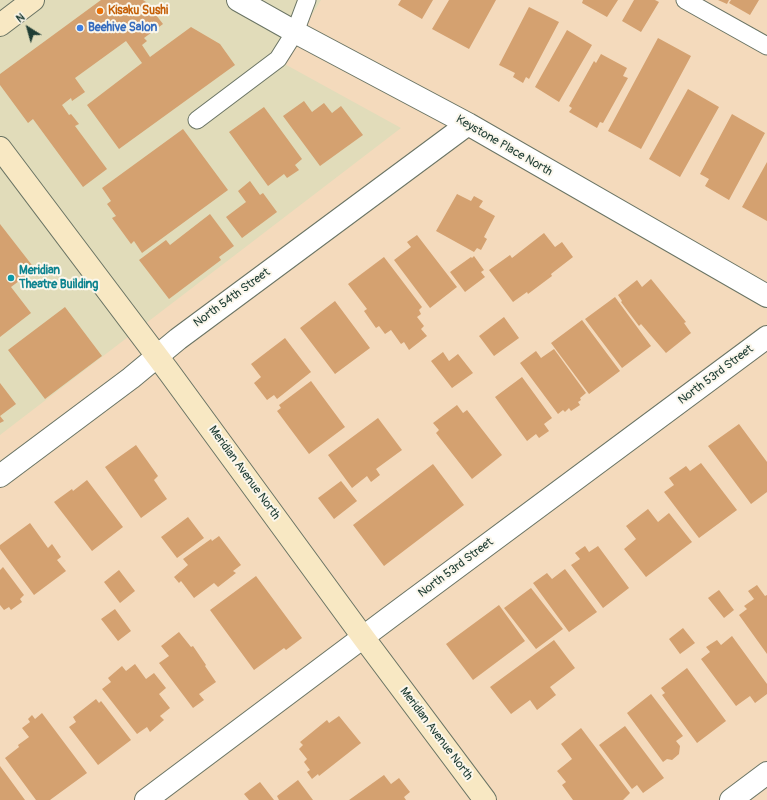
<!DOCTYPE html>
<style>
body{margin:0}
#map{position:relative;width:767px;height:800px;overflow:hidden;background:#f4dabc;font-family:Pangolin,sans-serif}
canvas{display:block}
.north{position:absolute;left:8px;top:8px;width:40px;height:40px;-webkit-text-stroke:3px #fbf7ec;paint-order:stroke;rotate:323deg;font-size:11px;font-weight:700;line-height:16px;text-align:center;color:#1f3d34}
.north::after{content:'';display:block;margin:auto;width:14px;height:18px;background:#1f3d34;clip-path:polygon(50% 0,100% 100%,50% 72%,0 100%)}
</style>
<div id="map">
<canvas width="767" height="800"></canvas>
<div class="north">N</div>
</div>
<script>
const ctx = document.querySelector('canvas').getContext('2d');
ctx.lineJoin = 'round';
function paint(path, color) { ctx.fillStyle = color; ctx.fill(path, 'evenodd'); }
const poly = rows => new Path2D(rows.map(r => 'M' + r).join(''));
function strokePath(path, color, width, dash) { ctx.strokeStyle = color; ctx.lineWidth = width; ctx.lineCap = dash ? 'butt' : 'round'; ctx.setLineDash(dash || []); ctx.stroke(path); }
function drawText(font, color, halo, rows, align = 'center') {
  ctx.font = font + ' Pangolin,sans-serif'; ctx.lineWidth = 4; ctx.setLineDash([]); ctx.textBaseline = 'middle'; ctx.strokeStyle = halo; ctx.fillStyle = color; for (const [text, x, y, turn = 0] of rows) {
    ctx.save(); ctx.translate(x, y); ctx.rotate((+turn || 0) * Math.PI / 180); ctx.textAlign = isNaN(turn) ? turn : align; if (halo) ctx.strokeText(text, 0, 0); ctx.fillText(text, 0, 0); ctx.restore();
  }
}
paint(poly([
 [0,0,321,0,315,10,281,62,401,128,0,435]
]), '#e1dcba');
paint(poly([
 [101,0,143,0,146,2,163,24,144,38,147,41,142,45,150,57,191,27,220,44,235,65,119,149,87,105,142,63,126,41,75,78,85,92,72,101,71,98,62,105,69,115,71,114,79,124,75,126,107,169,83,187,33,119,28,123,0,85,0,74],
 [401,0,433,0,422,19,398,5],
 [449,0,496,0,469,49,432,29],
 [583,0,618,0,607,17,582,3],
 [634,0,655,0,659,2,641,32,622,21],
 [718,0,729,0,727,4],
 [731,0,759,0,750,15,729,3],
 [529,7,559,22,529,79,526,77,523,83,513,77,515,73,499,65],
 [567,30,592,45,559,102,535,87],
 [658,38,691,56,641,149,608,131],
 [601,54,627,68,623,76,628,78,603,123,600,122,597,128,569,112,572,108,569,106,594,61,596,63],
 [688,89,719,107,680,177,649,159],
 [304,101,312,112,324,103,332,113,341,106,363,135,320,166,283,116],
 [264,107,302,159,295,165,299,170,287,178,284,174,268,186,229,132],
 [732,114,765,133,729,200,705,186,709,179,700,174],
 [183,129,228,190,142,253,134,241,131,244,112,218,116,216,107,204,111,201,102,188],
 [767,162,767,221,742,207],
 [250,181,260,195,263,193,277,212,242,238,226,217,246,202,238,191],
 [457,194,471,201,474,196,483,201,479,207,495,216,484,237,487,239,481,250,477,248,474,252,436,231],
 [210,214,234,246,219,257,221,260,169,299,139,260,166,240,170,245],
 [0,224,35,269,11,287,31,313,0,337],
 [544,233,555,247,562,242,573,257,551,274,552,276,528,294,527,292,513,302,489,270,510,255,512,258],
 [417,235,457,287,430,308,394,260,411,247,407,242],
 [474,256,484,270,481,272,485,277,465,292,450,272,471,257,472,258],
 [384,257,422,307,419,310,421,314,417,317,424,326,421,329,427,336,409,350,404,342,401,344,391,330,385,334,379,326,376,328,364,311,367,309,348,284],
 [651,279,686,322,684,323,691,333,666,353,641,324,639,326,621,302,622,301,618,295,637,280,642,287],
 [615,297,651,346,622,368,585,319],
 [335,301,370,348,335,374,300,328],
 [65,307,102,356,45,399,8,350],
 [504,317,519,338,494,356,479,336],
 [582,320,620,371,589,394,551,343],
 [285,338,311,372,277,399,274,395,267,400,254,383,261,377,251,364],
 [554,349,586,393,580,398,581,400,578,402,580,405,571,411,569,408,565,412,563,410,558,414,520,363,536,351,541,358],
 [443,352,449,361,458,354,473,373,452,388,431,361],
 [522,377,552,418,544,424,549,431,539,438,536,434,527,441,495,397],
 [311,381,345,427,309,454,277,411,281,408,279,405],
 [0,383,16,404,0,416,4,421,0,423],
 [457,405,463,413,467,410,502,455,472,479,436,433,439,430,433,423],
 [378,418,402,450,376,469,380,475,371,482,367,476,352,488,328,455],
 [739,424,767,462,767,492,751,504,708,446],
 [136,445,158,476,154,480,167,499,141,518,105,467],
 [701,463,737,510,699,538,664,492,674,485,669,478,686,466,690,471],
 [433,464,464,505,384,566,353,525],
 [87,480,123,527,92,551,54,502,72,489,73,491],
 [341,481,357,501,334,519,318,498],
 [648,509,658,522,669,513,692,542,646,577,624,549,636,539,626,526],
 [188,517,204,538,177,558,161,537],
 [30,523,48,548,52,544,61,557,57,560,66,571,34,595,0,549,0,545],
 [219,536,241,565,233,571,236,573,218,587,214,583,194,598,181,581,179,583,174,577,188,565,183,559,211,539,212,541],
 [585,546,589,552,598,546,629,588,603,608,571,565,580,559,575,553],
 [3,567,24,595,20,599,22,602,11,610,9,607,4,610,0,605,0,570],
 [565,569,597,612,569,632,533,583,547,573,552,579],
 [119,570,135,591,120,603,104,582],
 [256,576,302,638,286,650,284,648,254,670,210,610],
 [757,585,765,596,767,595,767,654,739,615,747,609,744,606,754,599,748,591],
 [531,588,563,629,536,649,504,608],
 [719,590,734,610,724,618,708,598],
 [499,605,525,641,473,680,446,644],
 [115,609,131,631,118,641,101,619],
 [683,628,695,643,680,654,669,639],
 [179,632,191,647,193,646,206,665,205,666,216,682,199,694,204,700,193,708,159,663,169,656,161,646],
 [732,636,767,684,767,694,755,703,750,696,736,706,701,659,710,652,706,647,717,640,721,645],
 [554,640,575,668,550,687,556,695,537,710,530,700,511,714,490,687],
 [135,664,146,679,154,673,166,688,159,694,170,708,160,716,164,720,150,732,147,727,137,734,102,689,111,682,108,678,122,666,126,671],
 [687,668,726,721,697,743,662,695,665,693,661,688],
 [651,694,683,736,676,741,680,746,679,754,672,760,667,759,663,762,627,713],
 [96,699,99,703,101,701,131,740,98,765,69,727,76,722,73,717],
 [42,713,87,773,50,800,36,800,5,758,19,747,18,745,29,737,22,728,30,722,28,719,32,715,35,719],
 [339,716,361,743,319,776,318,774,312,779,307,772,310,770,304,762,307,759,299,749,303,745,300,742,327,720,329,723],
 [625,726,664,778,643,793,637,785,632,789,599,745],
 [581,728,630,793,623,800,573,800,562,785,566,782,557,771,572,759,561,744],
 [0,766,25,800,0,800],
 [384,775,391,784,399,778,410,792,404,797,406,800,349,800],
 [298,780,313,800,279,800,277,796],
 [260,782,274,800,249,800,244,794]
]), '#d4a170');
const lane = poly([
 [685,0,767,46],
 [197,120,278,59,295,32,307,0]
]);
const street = poly([
 [238,0,295,32,468,124,767,296],
 [0,476,131,378,178,339,468,124],
 [146,800,390,617,767,337],
 [731,800,767,773]
]);
const secondary = poly([
 [0,25,33,0],
 [0,148,169,372,363,637,485,800]
]);
strokePath(lane, '#6a7464', 19);
strokePath(street, '#6a7464', 24);
strokePath(secondary, '#6a7464', 24);
strokePath(lane, '#fff', 17);
strokePath(street, '#fff', 22);
strokePath(secondary, '#f8e8c3', 22);
for (const [x, y, r, color] of [
 [100,11,4,"#e8710a"],
 [80,28,4,"#3f7fe0"],
 [11,278,4,"#0f9aa8"]
]) { const dot = new Path2D(); dot.arc(x, y, r, 0, 2 * Math.PI); ctx.fillStyle = color; ctx.fill(dot); strokePath(dot, '#fbf7ec', 1.5); }
drawText('bold 12px', '#c56008', '#fbf7ec', [
 ["Kisaku Sushi",108,11]
], 'left');
drawText('bold 12px', '#366cbe', '#fbf7ec', [
 ["Beehive Salon",88,28]
], 'left');
drawText('12px', '#1f3d34', '#fbf7ec', [
 ["Keystone Place North",504,146,30],
 ["North 54th Street",232,298,-36],
 ["North 53rd Street",716,375,-37],
 ["Meridian Avenue North",244,473,54],
 ["North 53rd Street",456,568,-37],
 ["Meridian Avenue North",436,734,53]
]);
drawText('bold 12px', '#0d838f', '#fbf7ec', [
 ["Meridian",19,271],
 ["Theatre Building",19,285]
], 'left');
</script>
